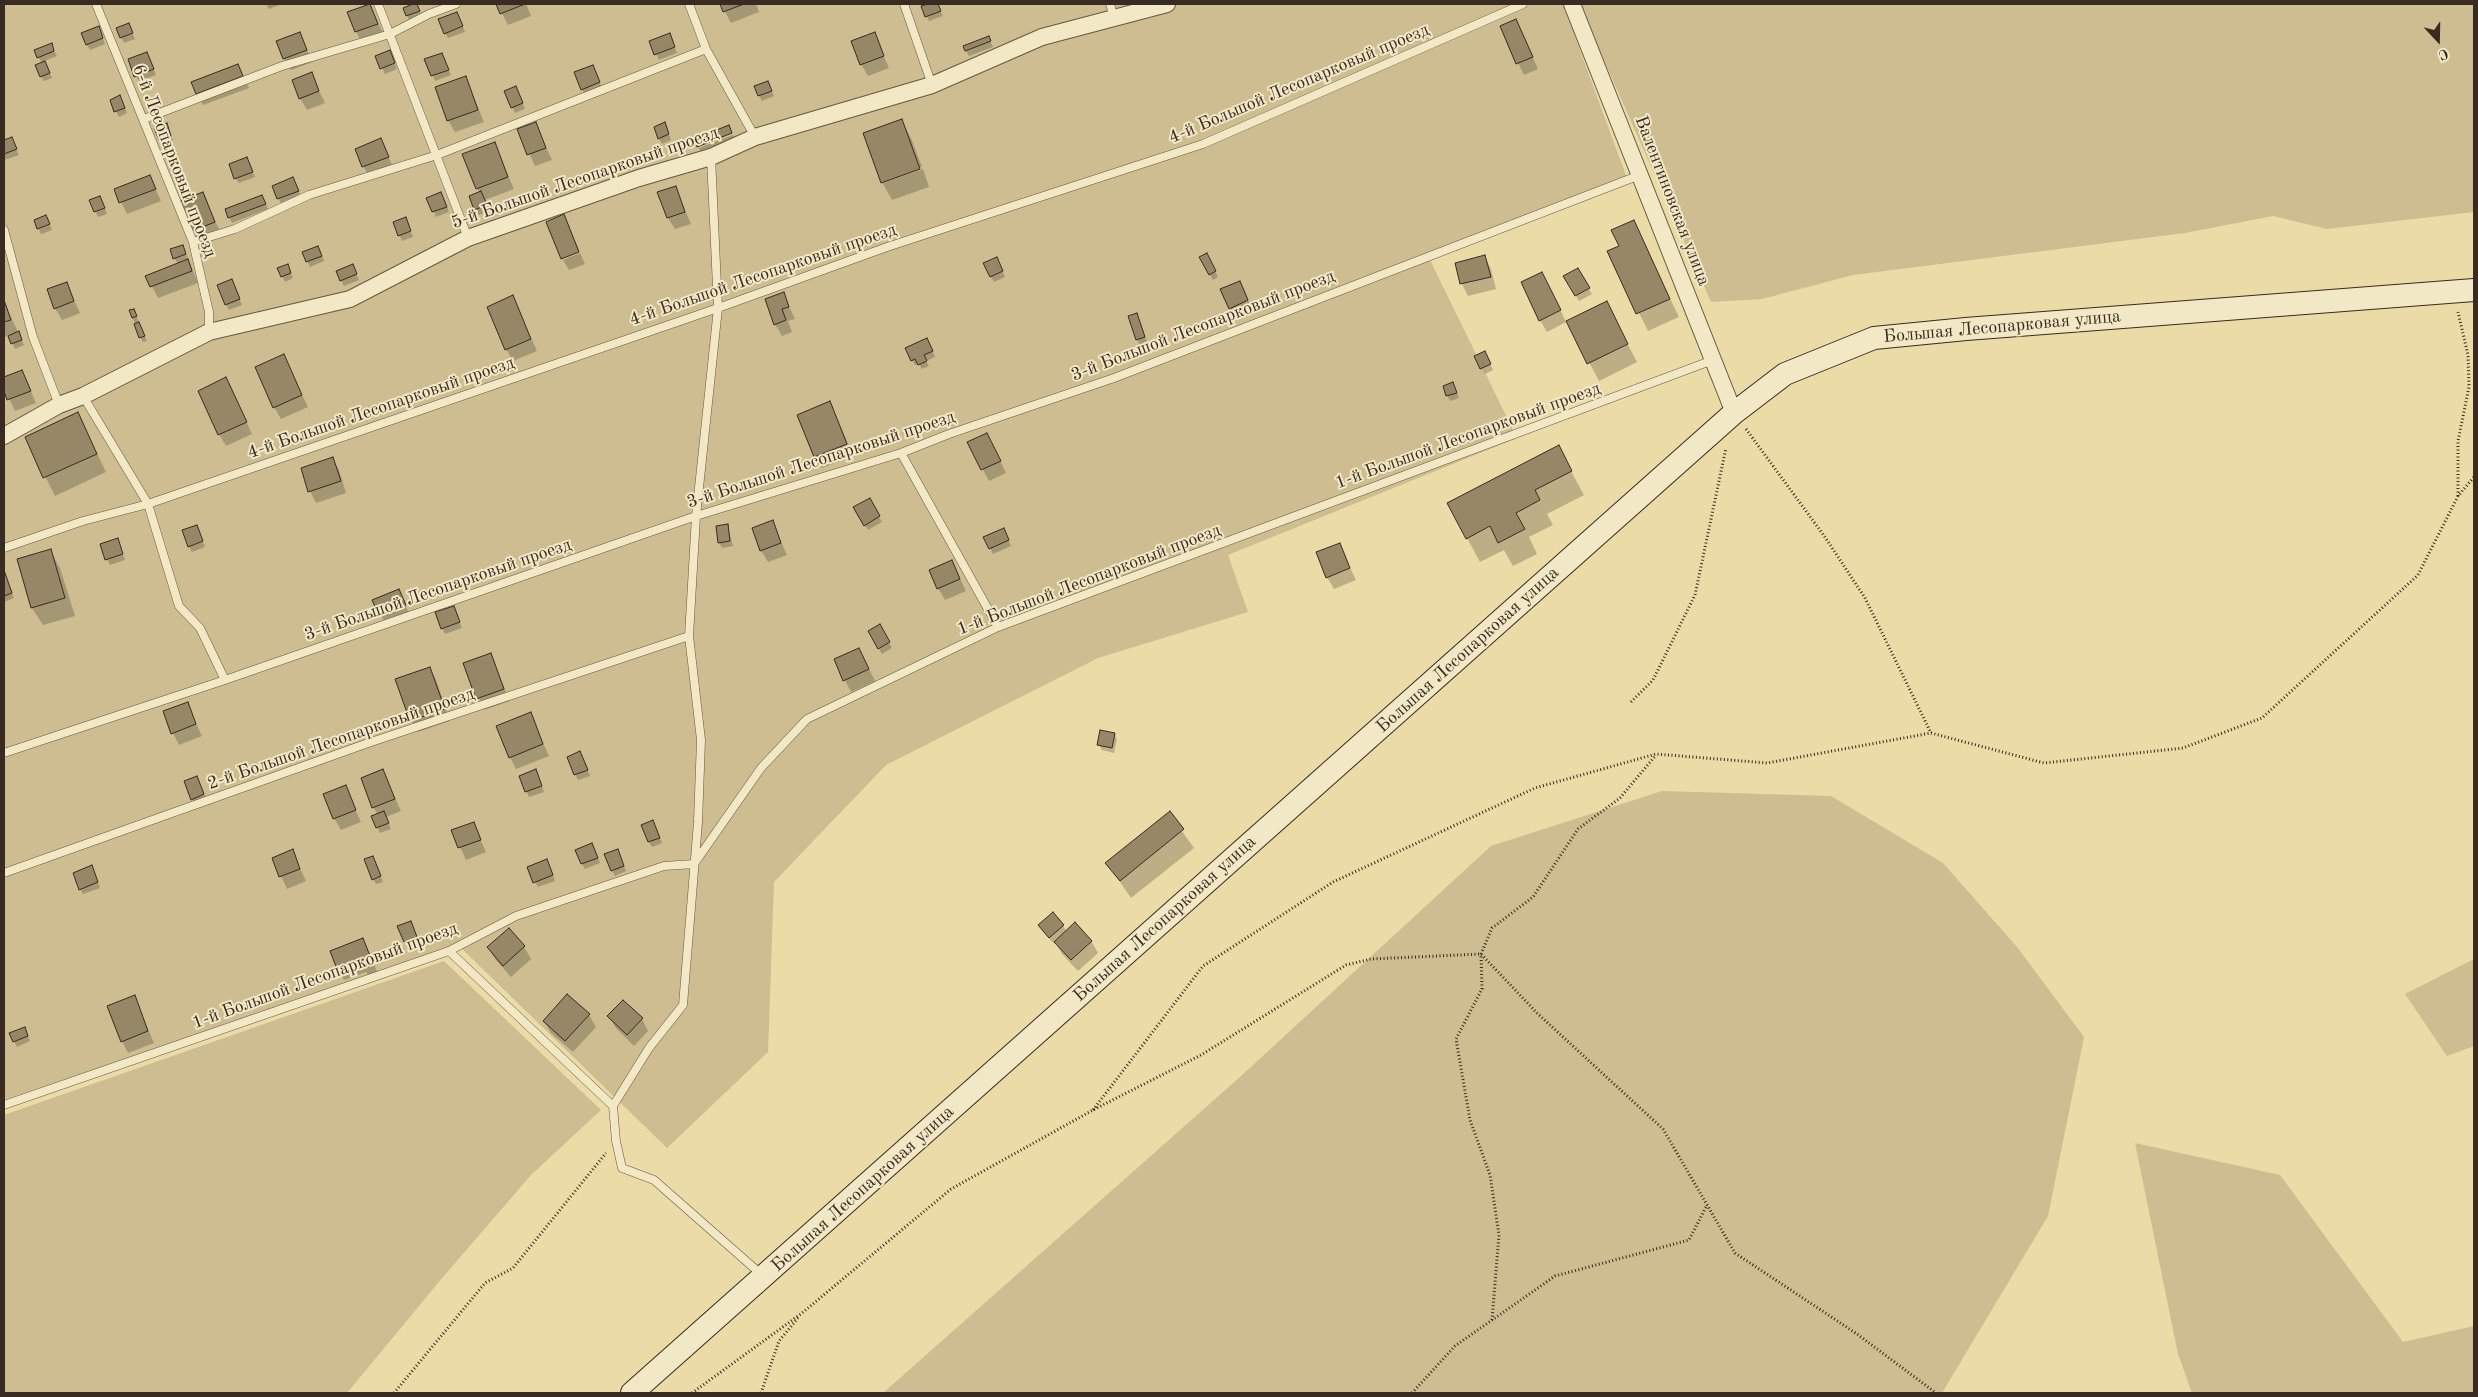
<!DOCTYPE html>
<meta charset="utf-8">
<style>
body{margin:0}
#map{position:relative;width:2478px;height:1397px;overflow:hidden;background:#ebdba7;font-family:"Old Standard TT",serif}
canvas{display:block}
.frame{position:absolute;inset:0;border:5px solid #392b22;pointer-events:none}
.north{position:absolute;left:2413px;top:15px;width:50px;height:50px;-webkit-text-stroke:4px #f2e8c6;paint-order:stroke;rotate:159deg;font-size:14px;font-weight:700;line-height:20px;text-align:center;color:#392b22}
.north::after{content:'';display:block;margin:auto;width:18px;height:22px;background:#392b22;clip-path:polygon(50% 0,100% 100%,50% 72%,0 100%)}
</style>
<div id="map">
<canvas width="2478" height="1397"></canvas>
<div class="frame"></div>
<div class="north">С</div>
</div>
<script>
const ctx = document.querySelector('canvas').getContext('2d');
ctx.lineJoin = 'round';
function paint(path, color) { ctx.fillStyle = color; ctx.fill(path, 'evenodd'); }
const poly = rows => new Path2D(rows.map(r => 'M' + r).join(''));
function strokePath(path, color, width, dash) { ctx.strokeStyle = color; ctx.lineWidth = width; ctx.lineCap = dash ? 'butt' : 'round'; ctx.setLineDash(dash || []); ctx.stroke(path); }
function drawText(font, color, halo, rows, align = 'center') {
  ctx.font = font + ' "Old Standard TT",serif'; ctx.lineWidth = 4; ctx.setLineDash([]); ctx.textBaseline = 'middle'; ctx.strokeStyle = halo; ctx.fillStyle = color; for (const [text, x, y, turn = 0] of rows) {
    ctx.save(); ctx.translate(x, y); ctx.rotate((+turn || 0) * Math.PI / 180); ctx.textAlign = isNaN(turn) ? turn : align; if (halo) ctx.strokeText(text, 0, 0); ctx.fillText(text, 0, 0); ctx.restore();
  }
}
paint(poly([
 [4,4,1563,4,1628,181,1429,258,1517,438,1228,555,1248,612,1098,658,886,765,774,882,768,1052,667,1148,458,945,4,1100],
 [1579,4,2474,4,2474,212,2327,229,2273,216,2185,233,1853,275,1762,299,1711,302],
 [1662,791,1831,796,1943,863,2017,947,2084,1037,2048,1216,1942,1393,883,1393,1240,1077,1491,846],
 [2474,959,2474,1046,2447,1056,2405,994],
 [444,961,601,1110,531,1175,443,1277,347,1393,4,1393,4,1115],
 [2135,1143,2280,1175,2403,1342,2474,1326,2474,1393,2192,1393,2178,1354]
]), '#cdbd90');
paint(poly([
 [266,4,282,4,269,9],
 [416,4,422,16,410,21,407,15],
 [497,4,526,4,531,16,508,25],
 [721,4,756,4,759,12,731,23],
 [931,4,937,4,943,16,929,21,923,7],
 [370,5,384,35,362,44,348,13],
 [460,19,465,32,448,38,445,33],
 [1516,20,1538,69,1524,75,1501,27],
 [131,30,135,39,124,43,121,37],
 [101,33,105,44,90,50,87,45],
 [299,33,313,62,291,70,284,58],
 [874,34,889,68,868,76,861,64],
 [988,37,993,47,969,56,966,51],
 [672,40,677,53,659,60,651,42],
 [51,45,57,56,44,61,52,78,44,81,41,76,42,63,38,57],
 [390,52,397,69,385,74,377,56],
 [147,53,156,75,139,81,136,76],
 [442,54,451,75,435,81,426,60],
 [238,66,249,88,203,105,197,94],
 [593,67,602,88,585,95,582,89],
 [311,74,325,103,307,110,300,98],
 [466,78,484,122,455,132,448,120],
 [516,87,525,109,515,113,512,107],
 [770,88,774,96,762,101,759,95],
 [123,102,127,113,119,117,116,111],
 [901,120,911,138,922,167,883,180,883,183,923,169,929,187,892,200,882,182],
 [535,123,552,160,535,166,519,130],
 [156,129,169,130,173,141,163,145],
 [667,129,671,140,662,144,659,138],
 [733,135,735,139,701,152,699,148],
 [11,139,19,155,4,160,4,142],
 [381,140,394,169,370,178,363,166],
 [494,143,514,189,485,200,489,211,479,215,471,197,480,193,477,188],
 [249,164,255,177,239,183,235,178],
 [150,176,161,201,127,214,115,189],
 [296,184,301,197,281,204,273,186],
 [675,187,691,224,675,229,668,218],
 [203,193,221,234,199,242,181,201],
 [441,193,449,212,436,217,428,198],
 [262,196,268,209,232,223,226,210],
 [91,201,103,203,107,214,98,217],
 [563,216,579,250,562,257],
 [49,222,52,230,41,234,38,228],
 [394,222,408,224,413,237,402,241],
 [1633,222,1679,317,1648,331,1609,252,1620,246],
 [171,250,185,251,198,283,158,298,147,276,178,265],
 [321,253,324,261,310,267,307,261],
 [580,253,585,264,569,270,563,260],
 [1206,254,1218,277,1213,280,1201,257],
 [1485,257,1491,269,1496,289,1468,296,1462,284,1457,264],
 [999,264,1005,277,994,282,991,277],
 [287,266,293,278,285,282,282,276],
 [1577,269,1592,294,1579,301,1565,277],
 [355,271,359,280,344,286,341,280],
 [232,281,242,305,229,310,226,304],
 [1239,282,1254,312,1236,320,1230,308],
 [66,283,80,313,62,320,55,308],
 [1548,285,1566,322,1547,332,1540,320],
 [783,294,795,319,788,321,792,332,782,336,775,324],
 [512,297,537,351,513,361,506,349],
 [4,302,24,345,15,349,9,335,4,337],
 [1606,303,1637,362,1599,381,1568,322],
 [130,311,136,315,147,341,143,342,140,337],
 [1137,314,1147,342,1140,345,1137,339],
 [930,345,935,357,926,361,929,366,922,369,919,364,915,365,912,360],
 [283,356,308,407,281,419,274,407],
 [1476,356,1487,358,1493,370,1485,374],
 [22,371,36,403,15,411,4,387,4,378],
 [226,379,252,434,226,446,219,434],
 [1453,384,1459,398,1450,401,1447,395],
 [830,403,853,455,822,468,798,416],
 [78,414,106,472,55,496,26,438],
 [969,443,993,446,1006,473,989,481],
 [1558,447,1584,495,1547,514,1553,525,1529,537,1537,554,1513,566,1504,550,1480,562,1467,538],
 [332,459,339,470,346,493,316,503,310,491],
 [869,500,882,522,868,530,855,508],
 [772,522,787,555,768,562,761,550],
 [727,525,733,546,722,548,719,542],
 [199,532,205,547,192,552,189,546],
 [1006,535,1011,546,993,554,985,538],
 [117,539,125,560,110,565,107,559],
 [1339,544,1356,580,1334,589,1327,577],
 [50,550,60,568,75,616,43,625,32,608],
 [952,562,966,591,945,600,938,588],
 [4,573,14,598,4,602],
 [398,591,411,617,387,627,374,601],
 [456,613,462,628,445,634,442,628],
 [879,626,892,648,882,654,869,631],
 [859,649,875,681,851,692,835,660],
 [490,655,510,701,484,710,465,664],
 [430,668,436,680,450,721,418,732,411,720],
 [187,704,202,736,179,745,173,733],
 [530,714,549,756,516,769,510,757],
 [1114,734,1117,739,1114,753,1102,750,1099,745],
 [568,757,583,758,590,776,578,780],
 [383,771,401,811,386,817,391,829,380,833,373,817,378,815,373,807],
 [538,776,544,792,529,797,520,777],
 [197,778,207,800,195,804,192,799],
 [345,787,361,822,341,830,334,818],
 [1169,813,1194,848,1131,898,1107,863],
 [473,823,486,852,466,860,453,831],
 [655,827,662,843,652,847,649,842],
 [595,850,600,863,585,869,582,864],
 [292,851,306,881,287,889,273,858],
 [620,855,626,871,615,876,612,870],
 [373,857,383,882,376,884,373,879],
 [550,866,555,881,538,887,535,882],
 [94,872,100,888,83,894,80,889],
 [1039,926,1063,926,1067,932,1091,941,1098,953,1078,971,1062,954,1055,941,1053,943],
 [399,927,413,928,419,943,408,947],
 [509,930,524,947,531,959,511,977,495,959,488,947],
 [363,940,378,973,369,977,366,972,344,980,338,969],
 [134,997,154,1043,128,1053,122,1041],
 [589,1015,596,1027,573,1052,551,1033,544,1021],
 [609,1017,642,1019,648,1031,634,1046,616,1028],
 [27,1034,30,1041,17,1047,14,1041]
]), '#0003');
const building = poly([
 [370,4,378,24,355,32,347,12,370,4],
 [413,4,417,4,420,11,406,16,403,8,413,4],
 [496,4,525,4,500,14,496,4],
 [720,4,744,4,723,12,720,4],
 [928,4,938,4,941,11,925,17,921,6,928,4],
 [457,12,463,26,444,34,438,19,457,12],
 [1516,19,1533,57,1516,64,1500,26,1516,19],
 [129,23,133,33,120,38,116,28,129,23],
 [99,26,103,38,86,45,81,33,99,26],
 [300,32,307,50,283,59,276,41,300,32],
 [875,32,884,56,860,65,851,41,875,32],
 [670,33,675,47,654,55,649,41,670,33],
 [989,36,991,41,965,51,963,46,989,36],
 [52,43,54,51,37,58,34,50,52,43],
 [390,50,395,63,380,69,375,56,390,50],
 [147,52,154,69,134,77,128,59,147,52],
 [442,53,449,70,431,76,424,59,442,53],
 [45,61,50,73,40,77,35,65,45,61],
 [238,64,243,76,196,94,191,82,238,64],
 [593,65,600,82,581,90,574,72,593,65],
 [312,72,319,91,299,99,292,80,312,72],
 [466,76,478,110,447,121,435,87,466,76],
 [768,81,772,91,758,96,754,86,768,81],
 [516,86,523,103,511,108,504,91,516,86],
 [120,95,125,108,114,112,110,100,120,95],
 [902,119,920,169,881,183,863,133,902,119],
 [536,122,546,148,527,155,517,129,536,122],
 [665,122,669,134,658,139,654,127,665,122],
 [167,123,171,136,159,140,154,128,167,123],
 [729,125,732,133,697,147,694,139,729,125],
 [12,137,17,149,4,154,4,140,12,137],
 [381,138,389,157,362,167,355,149,381,138],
 [495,142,508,177,476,189,462,154,495,142],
 [247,157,253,172,234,179,229,164,247,157],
 [150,175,156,189,119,203,114,189,150,175],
 [293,177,299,191,277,199,272,186,293,177],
 [676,186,685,212,667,218,657,192,676,186],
 [481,191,487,205,474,210,469,196,481,191],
 [203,192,215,222,192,231,180,201,203,192],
 [441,192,447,207,432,212,426,198,441,192],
 [262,195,266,204,228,218,225,209,262,195],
 [100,196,105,208,94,212,89,200,100,196],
 [564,214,579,252,561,259,546,222,564,214],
 [46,215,50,224,37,229,34,220,46,215],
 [406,217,411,231,398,236,393,222,406,217],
 [1634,220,1670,299,1636,314,1607,251,1619,246,1611,230,1634,220],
 [183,245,186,254,173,259,170,249,183,245],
 [318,246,322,256,306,262,302,252,318,246],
 [1207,253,1216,271,1209,275,1199,257,1207,253],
 [1485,255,1491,277,1460,284,1455,263,1485,255],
 [997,257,1003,271,990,277,983,263,997,257],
 [188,259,192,271,150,287,145,276,188,259],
 [288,264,291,273,281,277,277,268,288,264],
 [353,264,357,274,340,281,336,271,353,264],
 [1578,268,1590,288,1575,296,1563,276,1578,268],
 [1542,272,1561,310,1539,321,1521,282,1542,272],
 [232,279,240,299,225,305,217,285,232,279],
 [1240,281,1248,300,1229,309,1220,289,1240,281],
 [67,282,74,301,54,309,47,289,67,282],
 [784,292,789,307,782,309,786,320,774,325,765,299,784,292],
 [513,295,531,339,505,350,487,307,513,295],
 [4,300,11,320,4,322,4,300],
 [1607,301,1628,344,1587,364,1566,321,1607,301],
 [134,309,137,316,132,318,129,310,134,309],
 [1137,313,1145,337,1136,340,1128,316,1137,313],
 [139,322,145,336,139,338,134,324,139,322],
 [19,331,22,340,11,344,8,336,19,331],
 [927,338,933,351,924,355,927,361,918,365,915,359,911,361,905,348,927,338],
 [1485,351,1491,364,1480,369,1474,356,1485,351],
 [284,354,302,395,273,408,255,367,284,354],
 [22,370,31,391,7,400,4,391,4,377,22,370],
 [226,377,247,422,218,435,198,391,226,377],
 [1453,382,1457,393,1446,396,1443,386,1453,382],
 [830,401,847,444,814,457,797,415,830,401],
 [78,412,97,454,43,478,25,437,78,412],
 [987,433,1001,461,981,470,967,442,987,433],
 [1559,445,1572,471,1535,490,1540,500,1516,513,1525,529,1498,543,1490,526,1466,539,1447,503,1559,445],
 [333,457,341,481,308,492,301,468,333,457],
 [870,498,880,516,864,526,853,507,870,498],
 [773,520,781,543,760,551,752,528,773,520],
 [728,524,730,541,718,543,716,526,728,524],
 [197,525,203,541,188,547,182,530,197,525],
 [1004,528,1009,540,989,549,983,537,1004,528],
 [118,538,123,554,105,560,100,544,118,538],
 [1340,543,1350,568,1326,578,1316,552,1340,543],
 [51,549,65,598,31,608,17,559,51,549],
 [952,560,960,579,937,589,929,570,952,560],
 [4,570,12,593,4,596,4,570],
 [399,589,406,605,379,616,372,600,399,589],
 [454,606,460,622,441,629,435,612,454,606],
 [880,624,890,642,878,649,868,631,880,624],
 [859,648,869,669,843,681,834,659,859,648],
 [491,653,504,689,476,699,463,663,491,653],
 [430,667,445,709,410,721,395,679,430,667],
 [188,702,196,724,171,734,163,711,188,702],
 [531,712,543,744,509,758,496,726,531,712],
 [1100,730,1115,733,1112,748,1097,745,1100,730],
 [580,751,588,770,574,775,567,757,580,751],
 [383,769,395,799,372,808,361,778,383,769],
 [536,769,542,786,525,792,519,776,536,769],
 [197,776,204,794,191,800,184,781,197,776],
 [346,785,356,810,333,819,323,794,346,785],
 [384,811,389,823,376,828,371,816,384,811],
 [1170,811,1184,829,1120,881,1105,863,1170,811],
 [653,820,660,838,648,842,641,825,653,820],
 [474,822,481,840,458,848,451,830,474,822],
 [592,843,598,858,581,864,575,850,592,843],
 [293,849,300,869,279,877,272,858,293,849],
 [618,849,624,866,611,871,604,854,618,849],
 [373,856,381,876,372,880,364,859,373,856],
 [547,859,553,875,533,883,527,867,547,859],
 [92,865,98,882,79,890,73,873,92,865],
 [1053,912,1064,925,1049,938,1038,925,1053,912],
 [411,921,417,937,404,942,397,926,411,921],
 [1075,922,1092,941,1071,960,1054,942,1075,922],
 [509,928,525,946,503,966,487,947,509,928],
 [363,938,372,961,361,966,359,961,337,969,330,951,363,938],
 [567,994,590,1014,565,1041,543,1021,567,994],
 [135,995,148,1031,121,1042,107,1006,135,995],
 [623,1000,643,1018,627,1035,607,1016,623,1000],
 [25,1027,28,1036,13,1042,9,1033,25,1027]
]);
paint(building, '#968767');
strokePath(building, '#392b22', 1);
const lane = poly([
 [96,4,193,242,209,312,209,332],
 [378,4,468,238],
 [689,4,706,49,755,137],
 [904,4,932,85],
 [1110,4,1114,18],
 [144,119,282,66,390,34,429,14,456,4],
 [711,157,718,308,696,516,689,636,701,740,698,822,683,1005,649,1048,613,1106,616,1141,622,1168,654,1180,762,1275],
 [4,230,33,337,59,405],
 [193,242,235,229,309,195,437,155,706,49],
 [83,396,148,504,179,606,200,628,225,680],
 [901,453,998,627],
 [4,548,83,521,148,504,718,308,887,247,1203,144,1523,4],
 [4,753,225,680,696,516,901,453,949,434,1114,378,1640,175],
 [4,873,371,742,689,636],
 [449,951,613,1106],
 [4,1105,449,951,516,916,664,866,694,864,761,768,807,719,998,627,1713,360]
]);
const street = poly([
 [1572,4,1734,413],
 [4,436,59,405,83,396,209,332,350,299,468,238,639,178,711,157,755,137,932,85,1042,37,1167,4]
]);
const secondary = poly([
 [632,1393,1734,413,1785,374,1874,338,1966,329,2474,290]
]);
strokePath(lane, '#665743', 9);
strokePath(street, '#665743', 18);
strokePath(secondary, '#392b22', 24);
strokePath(poly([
 [1746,429,1825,537,1865,598,1931,733],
 [2458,496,2458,441,2469,387,2468,355,2458,312],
 [1631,702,1653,680,1695,595,1726,448],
 [1093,1110,1203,966,1333,882,1535,788,1656,754,1767,763,1931,733,2044,763,2183,748,2262,718,2418,575,2458,496,2474,477],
 [1492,1320,1499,1235,1490,1175,1470,1120,1456,1039,1482,989,1481,954,1492,928,1533,897,1578,829,1620,798,1656,755],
 [394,1393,485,1283,513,1268,606,1153],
 [692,1393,802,1313,951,1189,1093,1110,1201,1055,1346,965,1371,959,1481,954,1537,1013,1663,1129,1735,1253,1857,1334,1936,1393],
 [761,1393,779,1341,798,1318],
 [1412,1393,1455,1346,1555,1276,1689,1240,1707,1205]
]), '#392b22', 3, [1, 2.5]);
strokePath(lane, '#f2e8c6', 8);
strokePath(street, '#f2e8c6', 16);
strokePath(secondary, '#f2e8c6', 22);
drawText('18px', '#392b22', '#f2e8c6', [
 ["4-й Большой Лесопарковый проезд",1299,84,-23],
 ["6-й Лесопарковый проезд",174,161,69],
 ["5-й Большой Лесопарковый проезд",585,178,-19],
 ["Валентиновская улица",1672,201,69],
 ["4-й Большой Лесопарковый проезд",763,275,-19],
 ["3-й Большой Лесопарковый проезд",1203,326,-21],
 ["Большая Лесопарковая улица",2002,327,-5],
 ["4-й Большой Лесопарковый проезд",381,408,-19],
 ["1-й Большой Лесопарковый проезд",1468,436,-20],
 ["3-й Большой Лесопарковый проезд",821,460,-18],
 ["1-й Большой Лесопарковый проезд",1089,580,-21],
 ["3-й Большой Лесопарковый проезд",438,590,-19],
 ["Большая Лесопарковая улица",1468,650,-42],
 ["2-й Большой Лесопарковый проезд",341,739,-19],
 ["Большая Лесопарковая улица",1165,919,-42],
 ["1-й Большой Лесопарковый проезд",325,976,-20],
 ["Большая Лесопарковая улица",863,1189,-42]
]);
</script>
